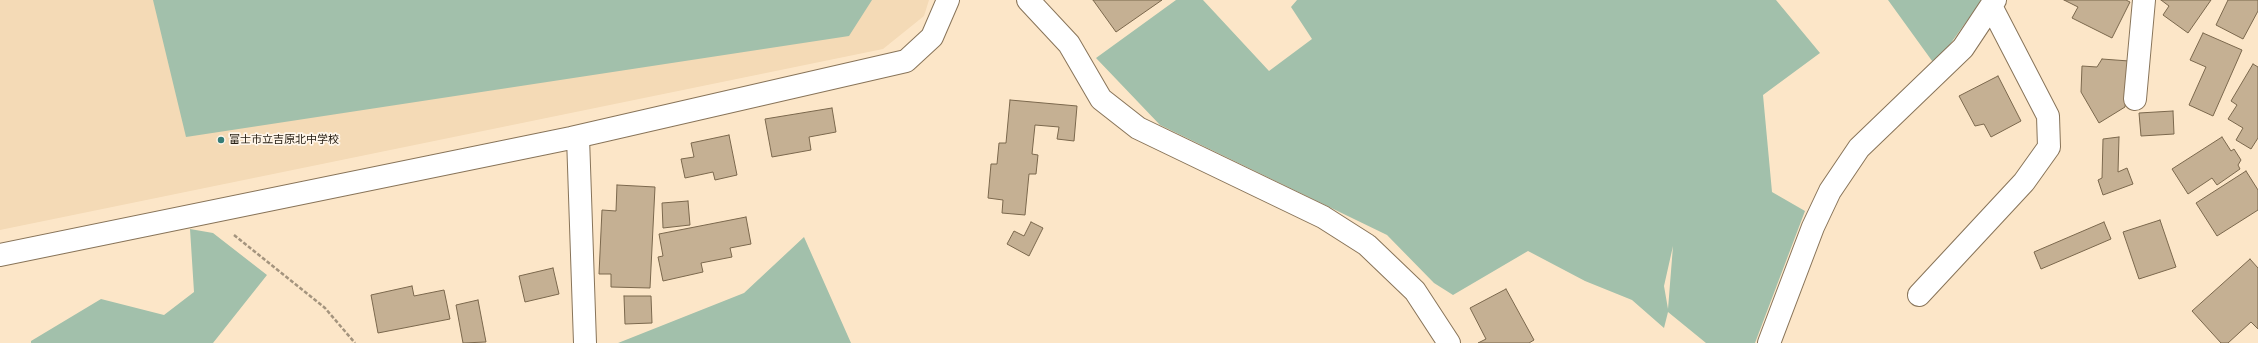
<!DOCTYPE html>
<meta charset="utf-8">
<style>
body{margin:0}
canvas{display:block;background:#fce6c8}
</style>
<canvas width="2258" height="343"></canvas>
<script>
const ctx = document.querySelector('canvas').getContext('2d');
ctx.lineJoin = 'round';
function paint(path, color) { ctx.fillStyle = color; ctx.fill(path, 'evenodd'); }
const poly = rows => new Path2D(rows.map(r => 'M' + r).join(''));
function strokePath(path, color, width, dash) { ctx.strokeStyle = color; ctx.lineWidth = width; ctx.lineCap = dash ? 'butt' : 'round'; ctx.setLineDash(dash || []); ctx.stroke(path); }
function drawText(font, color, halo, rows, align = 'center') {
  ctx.font = font + ' "Archivo Narrow","Noto Sans JP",sans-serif'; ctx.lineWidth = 3.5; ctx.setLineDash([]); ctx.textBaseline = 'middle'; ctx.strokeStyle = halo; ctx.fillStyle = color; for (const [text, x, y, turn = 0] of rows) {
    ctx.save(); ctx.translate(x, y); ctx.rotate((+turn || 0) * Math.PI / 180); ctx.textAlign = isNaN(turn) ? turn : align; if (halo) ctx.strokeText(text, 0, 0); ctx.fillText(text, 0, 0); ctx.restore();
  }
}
paint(poly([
 [0,0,929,0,924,16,883,49,0,230]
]), '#f4dab6');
paint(poly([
 [153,0,872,0,849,36,186,137],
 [1176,0,1203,0,1269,71,1312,39,1291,7,1297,0,1776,0,1820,53,1763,95,1772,192,1805,211,1755,343,1706,343,1668,312,1664,328,1632,300,1585,281,1528,251,1453,295,1434,283,1387,235,1160,125,1096,58],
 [1673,246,1668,309,1664,286],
 [1888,0,1982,0,1935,65],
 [190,229,213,233,267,275,213,343,31,343,31,341,101,299,164,315,194,292],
 [804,237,851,343,618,343,744,293]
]), '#a2c0ab');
const building = poly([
 [1093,0,1162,0,1116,32,1093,0],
 [2064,0,2126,0,2130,2,2112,38,2072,18,2078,7,2064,0],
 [2161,0,2211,0,2188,33,2163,15,2169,6,2161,0],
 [2228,0,2258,0,2258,11,2243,39,2216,25,2228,0],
 [2203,33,2242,50,2213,116,2189,105,2206,67,2190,60,2203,33],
 [2102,59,2129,61,2125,107,2099,123,2081,92,2082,66,2097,67,2102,59],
 [2253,64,2258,67,2258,138,2251,149,2236,140,2243,128,2228,119,2237,105,2231,101,2253,64],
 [1998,76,2021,121,1991,137,1984,124,1975,126,1959,96,1998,76],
 [1010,100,1077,106,1074,141,1057,139,1059,127,1035,125,1032,154,1038,155,1036,174,1029,174,1025,215,1002,213,1003,200,988,198,991,164,997,164,999,143,1006,143,1010,100],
 [832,108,836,132,809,137,811,150,772,157,765,119,832,108],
 [2173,111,2174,134,2141,136,2139,113,2173,111],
 [729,135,737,175,715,180,713,172,685,178,681,159,694,157,691,143,729,135],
 [2119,137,2118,172,2127,168,2133,184,2103,195,2098,180,2102,178,2103,139,2119,137],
 [2222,137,2231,151,2234,149,2241,160,2238,165,2240,169,2217,185,2212,178,2188,194,2172,169,2222,137],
 [2246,171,2258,190,2258,210,2217,236,2196,203,2246,171],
 [617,185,655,187,650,288,611,287,611,274,599,274,602,210,616,211,617,185],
 [688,201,690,225,663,228,662,203,688,201],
 [746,217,751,244,730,248,732,257,701,263,703,272,663,281,658,257,663,256,659,234,746,217],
 [2160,220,2176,267,2139,279,2123,232,2160,220],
 [1031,222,1043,228,1029,256,1007,244,1014,231,1024,236,1031,222],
 [2104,222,2111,239,2041,269,2034,252,2104,222],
 [2250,259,2258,268,2258,329,2251,322,2228,343,2221,343,2192,311,2250,259],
 [553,268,559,294,525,302,519,276,553,268],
 [412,286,414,296,444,290,450,319,378,333,371,295,412,286],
 [1506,289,1534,340,1529,343,1478,343,1486,339,1470,308,1506,289],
 [624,296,651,296,652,323,625,324,624,296],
 [478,300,486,342,463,343,456,305,478,300]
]);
paint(building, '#c5b093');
strokePath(building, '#7b684d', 1);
const street = poly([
 [1028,0,1069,44,1101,99,1138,128,1323,217,1367,245,1415,291,1449,343],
 [2135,99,2144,0],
 [578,137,585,343],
 [0,255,571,138,906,61,932,37,948,0],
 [1919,295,2024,182,2049,147,2048,116,1991,6],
 [1769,343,1813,227,1830,191,1859,148,1963,48,1995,0]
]);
strokePath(street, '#887459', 24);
strokePath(poly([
 [234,235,325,308,355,343]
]), '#a4947e', 2.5, [4, 2]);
strokePath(street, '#fff', 22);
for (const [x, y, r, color] of [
 [221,140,4,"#357d77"]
]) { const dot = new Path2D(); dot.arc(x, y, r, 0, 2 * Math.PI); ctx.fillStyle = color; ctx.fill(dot); strokePath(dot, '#fef5e9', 1.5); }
drawText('11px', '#282015', '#fef5e9', [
 ["富士市立吉原北中学校",229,140]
], 'left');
</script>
